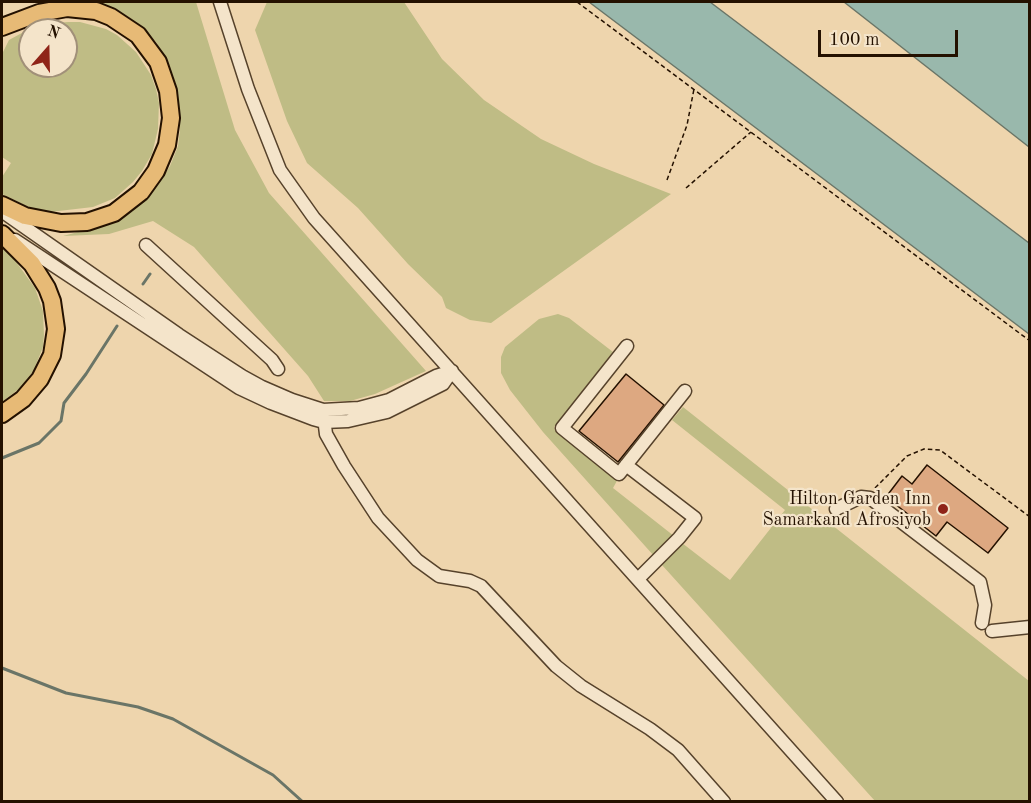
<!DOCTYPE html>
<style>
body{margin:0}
#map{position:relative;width:1031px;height:803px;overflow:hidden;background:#eed5ad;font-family:"Old Standard TT",serif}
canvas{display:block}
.frame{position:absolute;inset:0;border:3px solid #241100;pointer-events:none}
.north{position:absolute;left:18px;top:18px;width:60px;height:60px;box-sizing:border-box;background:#f4e4ca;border:2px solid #a19079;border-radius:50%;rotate:20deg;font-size:16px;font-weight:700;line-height:24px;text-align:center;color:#241100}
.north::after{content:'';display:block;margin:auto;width:21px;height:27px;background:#8f2418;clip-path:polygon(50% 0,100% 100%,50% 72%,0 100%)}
.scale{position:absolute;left:818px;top:30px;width:140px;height:27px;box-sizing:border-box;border:3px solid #241100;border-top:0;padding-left:8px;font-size:18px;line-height:21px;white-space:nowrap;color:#241100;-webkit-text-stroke:4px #f4e4ca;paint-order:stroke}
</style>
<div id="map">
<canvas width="1031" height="803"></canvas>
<div class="frame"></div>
<div class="north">N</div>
<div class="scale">100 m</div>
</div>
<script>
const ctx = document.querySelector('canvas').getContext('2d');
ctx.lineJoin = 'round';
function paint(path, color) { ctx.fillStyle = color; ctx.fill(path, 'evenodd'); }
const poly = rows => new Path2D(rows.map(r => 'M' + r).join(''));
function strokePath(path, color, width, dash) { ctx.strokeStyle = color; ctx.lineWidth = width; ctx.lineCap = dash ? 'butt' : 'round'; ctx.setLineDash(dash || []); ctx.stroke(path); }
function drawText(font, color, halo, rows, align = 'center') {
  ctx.font = font + ' "Old Standard TT",serif'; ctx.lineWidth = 4.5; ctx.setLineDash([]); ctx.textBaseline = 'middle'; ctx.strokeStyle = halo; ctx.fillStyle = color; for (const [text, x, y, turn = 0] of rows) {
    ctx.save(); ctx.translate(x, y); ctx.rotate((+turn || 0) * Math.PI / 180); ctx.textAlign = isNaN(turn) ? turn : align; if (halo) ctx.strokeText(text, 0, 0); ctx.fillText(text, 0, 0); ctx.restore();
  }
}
paint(poly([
 [92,2,196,2,235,130,269,193,426,371,375,394,350,401,324,401,308,376,194,247,153,221,109,234,63,236,115,222,146,200,159,183,170,166,178,146,180,129,178,92,173,75,156,42,130,18,111,7],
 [267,2,404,2,442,59,484,100,541,139,594,164,671,194,491,323,470,320,446,308,442,297,408,264,358,208,307,163,287,121,255,30],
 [68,22,80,22,106,29,117,35,136,52,151,75,156,89,159,103,158,129,152,154,142,171,133,182,115,198,93,207,50,212,33,209,2,194,2,177,11,163,2,157,2,54,9,40,31,28,43,24],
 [30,30,66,30,66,66,30,66],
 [2,248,14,259,35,288,43,311,44,335,43,347,34,370,20,388,2,402],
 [558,314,569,318,613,352,554,427,554,429,618,479,613,488,674,536,654,556,543,432,510,390,501,373,501,357,505,347,539,319],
 [683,407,1029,681,1029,801,875,801,662,565,682,543,730,580,785,510,672,420]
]), '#bfbc85');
const water = poly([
 [589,2,710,2,1029,243,1029,334,589,2],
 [844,2,1029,2,1029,147,844,2]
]);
paint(water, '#99b8ac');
strokePath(water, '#6a7567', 1.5);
strokePath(poly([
 [143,284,150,274],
 [2,458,39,443,61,421,64,403,86,374,117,326],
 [2,668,66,693,138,707,173,719,273,775,303,802]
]), '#6a7567', 3);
const building = poly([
 [626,374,664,405,618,462,579,431,626,374],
 [927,465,1008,528,988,553,947,522,936,536,886,497,902,476,912,484,927,465]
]);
paint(building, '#dda881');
strokePath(building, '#241100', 1.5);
const minor = poly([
 [220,2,248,89,280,170,314,218,837,802],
 [3,212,179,335,242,376,262,387,292,400,323,410,359,408,389,400,436,376,452,371],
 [15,240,239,388,271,403,313,419,324,422,348,421,387,412,443,384,452,371],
 [146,245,272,360,278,369],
 [627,346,562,428,619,474,685,391],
 [323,410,326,434,344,466,378,518,417,560,439,576,470,581,481,586,556,666,581,686,650,729,678,750,724,802],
 [626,465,695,518,679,538,638,579],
 [836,509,861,497,870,498,980,582,985,605,982,623],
 [992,631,1030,627]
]);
const highway = poly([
 [2,27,39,13,67,8,96,11,111,17,138,35,158,62,168,91,171,118,167,145,156,171,141,192,114,213,87,222,61,223,25,216,2,205],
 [2,234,32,264,47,288,52,301,56,329,52,355,40,379,23,399,2,414]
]);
strokePath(minor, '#56422b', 15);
strokePath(highway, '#241100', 20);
strokePath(poly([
 [577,2,1030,341],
 [667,180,687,125,694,89],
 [686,188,751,132],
 [875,488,907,456,924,449,940,450,1030,517]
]), '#241100', 1.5, [4.5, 3]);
strokePath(minor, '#f4e4ca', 12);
strokePath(highway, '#e7ba76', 16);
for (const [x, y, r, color] of [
 [943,509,6,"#8f2418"]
]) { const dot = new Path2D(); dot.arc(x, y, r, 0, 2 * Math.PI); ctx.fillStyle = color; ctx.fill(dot); strokePath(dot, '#f4e4ca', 2); }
drawText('18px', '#241100', '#f4e4ca', [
 ["Hilton Garden Inn",931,499],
 ["Samarkand Afrosiyob",931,520]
], 'right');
</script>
